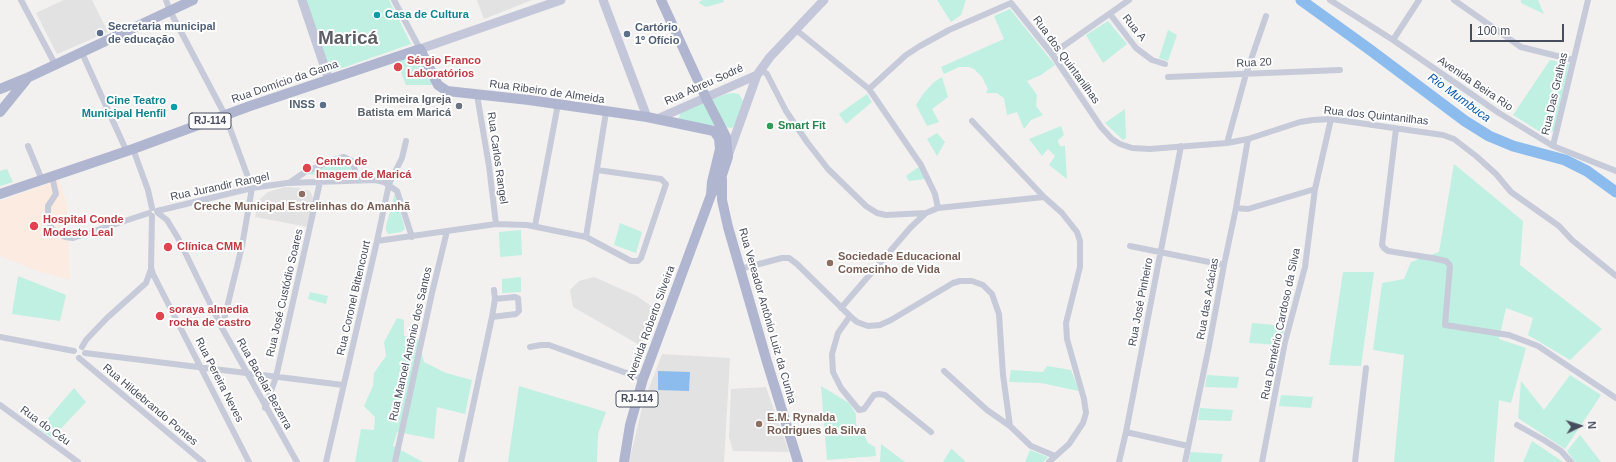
<!DOCTYPE html>
<meta charset="utf-8">
<style>
body{margin:0}
#map{position:relative;width:1616px;height:462px;overflow:hidden;background:#f2f1f0;font-family:Arial,sans-serif}
canvas{display:block}
.north{position:absolute;left:1560px;top:406px;width:40px;height:40px;-webkit-text-stroke:3px #fff;paint-order:stroke;rotate:86deg;font-size:11px;font-weight:700;line-height:16px;text-align:center;color:#484d5e}
.north::after{content:'';display:block;margin:auto;width:14px;height:18px;background:#484d5e;clip-path:polygon(50% 0,100% 100%,50% 72%,0 100%)}
.scale{position:absolute;left:1470px;top:24px;width:94px;height:18px;box-sizing:border-box;border:2px solid #484d5e;border-top:0;padding-left:5px;font-size:12px;line-height:14px;white-space:nowrap;color:#484d5e;-webkit-text-stroke:3px #fff;paint-order:stroke}
</style>
<div id="map">
<canvas width="1616" height="462"></canvas>
<div class="north">N</div>
<div class="scale">100 m</div>
</div>
<script>
const ctx = document.querySelector('canvas').getContext('2d');
ctx.lineJoin = 'round';
function paint(path, color) { ctx.fillStyle = color; ctx.fill(path, 'evenodd'); }
const poly = rows => new Path2D(rows.map(r => 'M' + r).join(''));
function strokePath(path, color, width, dash) { ctx.strokeStyle = color; ctx.lineWidth = width; ctx.lineCap = dash ? 'butt' : 'round'; ctx.setLineDash(dash || []); ctx.stroke(path); }
function drawText(font, color, halo, rows, align = 'center') {
  ctx.font = font + ' Arial,sans-serif'; ctx.lineWidth = 4; ctx.setLineDash([]); ctx.textBaseline = 'middle'; ctx.strokeStyle = halo; ctx.fillStyle = color; for (const [text, x, y, turn = 0] of rows) {
    ctx.save(); ctx.translate(x, y); ctx.rotate((+turn || 0) * Math.PI / 180); ctx.textAlign = isNaN(turn) ? turn : align; if (halo) ctx.strokeText(text, 0, 0); ctx.fillText(text, 0, 0); ctx.restore();
  }
}
paint(poly([
 [64,0,92,0,108,32,57,54,36,13],
 [477,0,532,0,484,19],
 [285,187,299,188,310,191,314,199,308,227,255,217,258,201,268,192],
 [594,277,637,296,660,312,643,347,573,307,570,290,579,281],
 [662,354,730,358,724,462,629,462,643,404],
 [766,387,789,452,733,451,729,437,731,389]
]), '#e3e2e2');
paint(poly([
 [59,180,67,203,70,280,35,270,0,256,0,201]
]), '#fbebe1');
paint(poly([
 [305,0,389,0,411,44,328,73],
 [704,0,723,0,724,2,706,7,699,3,700,1],
 [937,0,966,0,961,15,951,22],
 [1521,0,1538,0,1544,14,1521,3],
 [1010,9,1055,65,1041,75,1027,81,1037,95,1036,106,1043,115,1031,120,1024,129,1017,112,1007,115,1004,98,997,93,986,93,988,89,982,77,974,69,969,67,959,67,944,74,941,67,1004,39,994,16],
 [1108,21,1127,44,1103,63,1086,35],
 [1168,30,1177,35,1168,61,1159,58],
 [420,52,436,85,406,85,396,60],
 [1550,60,1570,64,1555,131,1542,133,1513,115],
 [942,77,948,97,932,109,939,122,927,126,916,105,923,94,934,82],
 [733,93,739,94,743,101,735,125,732,128,683,121,679,119,680,113,690,108,726,94],
 [867,94,872,102,846,124,839,114],
 [1125,109,1126,138,1123,140,1105,123],
 [1061,126,1064,135,1058,140,1058,142,1060,146,1065,146,1067,179,1049,165,1055,156,1048,149,1042,156,1029,139],
 [937,133,945,142,937,156,927,139],
 [340,161,347,161,350,165,352,173,349,177,328,177,307,174],
 [1454,164,1523,221,1520,265,1602,329,1570,360,1528,335,1533,318,1506,308,1499,339,1526,348,1511,403,1499,400,1494,462,1394,462,1404,355,1373,350,1382,283,1404,279,1411,262,1439,252],
 [920,166,926,179,909,181,906,176],
 [7,169,13,182,0,186,0,171],
 [395,193,405,229,401,232,388,234,386,230,386,226],
 [620,223,642,232,636,253,614,245],
 [521,230,522,255,500,257,499,232],
 [1343,272,1374,272,1361,366,1329,365],
 [18,276,66,295,60,321,12,314],
 [521,277,521,292,502,293,502,279],
 [310,292,328,296,326,304,308,299],
 [397,318,404,320,404,336,418,339,424,362,446,373,472,380,465,414,437,407,434,439,397,432,393,446,423,462,355,462,361,429,374,430,375,417,364,406,373,386,374,373,386,356,384,342],
 [1252,323,1285,326,1281,345,1249,343],
 [1047,366,1071,370,1079,391,1041,383,1009,382,1011,370,1043,372],
 [1207,375,1239,377,1237,388,1205,387],
 [1570,375,1601,395,1565,449,1518,418,1521,381,1544,410],
 [519,386,606,412,598,434,597,462,508,462],
 [821,386,849,403,856,414,856,424,864,435,868,443,875,447,876,456,827,460],
 [74,388,86,402,52,438,39,429],
 [1281,395,1313,397,1311,408,1279,406],
 [1200,408,1233,410,1231,421,1198,420],
 [1580,435,1598,458,1601,462,1575,462,1567,451],
 [1532,441,1563,462,1523,462],
 [881,444,905,462,880,462],
 [951,449,952,449,966,462,943,462],
 [1030,450,1048,457,1043,462,1025,462],
 [1190,452,1223,454,1221,462,1189,462]
]), '#bff0e1');
paint(poly([
 [658,371,690,372,689,391,658,390]
]), '#8cbbed');
strokePath(poly([
 [1301,0,1369,49,1465,121,1489,136,1513,146,1565,160,1587,171,1616,192]
]), '#8cbbed', 11);
strokePath(poly([
 [21,0,55,64],
 [166,0,170,11,225,115,252,188,242,246,222,328],
 [394,0,420,49],
 [1330,0,1393,40,1499,113,1553,146,1616,171],
 [1454,0,1521,47,1573,60],
 [1110,14,1136,48,1152,60,1165,64],
 [795,29,869,89,921,165,935,194,938,208],
 [1393,40,1419,0],
 [82,53,127,152],
 [1052,54,1129,0],
 [760,69,767,74,786,111,807,142,828,169,866,206,877,213,886,215,926,213],
 [1168,77,1340,70],
 [869,89,906,55,920,46,949,30,1011,3,1052,54,1101,127,1112,139,1120,144,1132,148,1150,149,1227,143,1248,139,1300,122,1313,120,1331,119,1443,135,1454,139,1476,156,1496,174,1511,192,1559,226,1572,240,1616,276],
 [477,95,489,166,496,224],
 [972,121,1044,197,1062,213,1077,232,1080,241,1080,267,1066,323,1067,339,1084,399,1086,413,1083,423,1069,444,1049,462],
 [1396,129,1382,245,1384,248,1388,251,1432,258,1446,261,1449,264,1450,266,1445,325,1509,335,1538,346,1616,398],
 [1227,143,1246,74,1266,16],
 [28,146,42,180],
 [1553,146,1588,0],
 [133,149,148,190,152,208],
 [52,176,56,194,48,206,48,219,52,229,65,237,73,238,149,213],
 [289,183,305,172,339,158,344,157,352,161,358,180],
 [1236,208,1248,209,1315,189],
 [157,211,252,188,287,183,375,180,384,182,397,191,412,237],
 [158,213,167,220,178,238,222,328,297,462],
 [152,216,151,268,153,274,249,462],
 [535,226,558,104],
 [586,237,606,112],
 [377,241,496,224,527,225,586,237,631,261,638,261,641,258,666,184,661,179,597,170],
 [1130,246,1224,265],
 [740,269,782,258,789,258,797,264,850,316,857,322,868,326,880,325,891,320,953,283,960,281,972,281,983,285,992,294,999,314,1003,375,1010,426],
 [841,308,911,227,926,213,938,208,1044,197],
 [850,316,838,333,832,354,833,372,841,388,859,410,864,409,874,395,879,394,885,395,931,432],
 [492,317,516,314,519,311,518,298,515,297,495,299],
 [0,337,74,351],
 [82,347,86,340,107,318,146,283,151,269],
 [530,347,541,345,549,345,643,379],
 [85,353,343,385],
 [79,358,203,462],
 [944,371,987,410,1010,426,1031,446,1055,456],
 [0,405,78,462],
 [265,408,276,377,320,182],
 [1517,425,1544,440,1561,451,1571,462],
 [1126,432,1188,446],
 [326,462,377,241,389,184,402,158,406,141],
 [395,462,432,293,447,231],
 [461,462,492,317,495,299,494,290],
 [1119,462,1126,432,1181,146],
 [1185,462,1209,346,1224,265,1236,208,1248,139],
 [1262,462,1285,342,1305,267,1315,189,1331,119],
 [1355,462,1366,368]
]), '#c7cad8', 6);
strokePath(poly([
 [302,0,329,80],
 [603,0,647,117],
 [420,49,561,0],
 [657,119,757,75,770,57,824,0],
 [728,156,757,75]
]), '#c3c7d9', 9);
strokePath(poly([
 [0,89,27,78,193,0],
 [0,112,26,80],
 [722,179,722,200,728,227,767,362,798,462],
 [0,194,133,149,250,106,420,49,438,85,447,91,529,100,647,117,714,131,719,138,720,149,712,182,711,195],
 [624,462,630,425,643,379,711,195,722,175,728,157,726,137,706,98,661,0]
]), '#b0b6cf', 10);
for (const [x, y, r, color] of [
 [377,15,4,"#0f9aa8"],
 [100,33,4,"#5c6f8a"],
 [627,34,4,"#5c6f8a"],
 [398,67,5,"#e0444e"],
 [323,105,4,"#5c6f8a"],
 [459,106,4,"#6b7280"],
 [174,107,4,"#0f9aa8"],
 [770,126,4,"#2e9e5b"],
 [307,168,5,"#e0444e"],
 [302,194,4,"#8d6e63"],
 [34,226,5,"#e0444e"],
 [168,247,5,"#e0444e"],
 [830,263,4,"#8d6e63"],
 [160,316,5,"#e0444e"],
 [759,424,4,"#8d6e63"]
]) { const dot = new Path2D(); dot.arc(x, y, r, 0, 2 * Math.PI); ctx.fillStyle = color; ctx.fill(dot); strokePath(dot, '#fff', 1.5); }
for (const [x, y, w] of [
 [210,121,42],
 [637,399,42]
]) { const box = new Path2D(); box.roundRect(x - w / 2, y - 8, w, 16, 3); ctx.fillStyle = '#fff'; ctx.fill(box); strokePath(box, '#484d5e', 1); }
drawText('bold 10px', '#484d5e', null, [
 ["RJ-114",210,121],
 ["RJ-114",637,399]
]);
drawText('bold 11px', '#0d838f', '#fff', [
 ["Casa de Cultura",385,15],
 ["Cine Teatro",166,101,"right"],
 ["Municipal Henfil",166,114,"right"]
], 'left');
drawText('bold 11px', '#4e5e75', '#fff', [
 ["Secretaria municipal",108,27],
 ["de educação",108,40],
 ["Cartório",635,28],
 ["1º Ofício",635,41],
 ["INSS",315,105,"right"]
], 'left');
drawText('11px', '#484d5e', '#fff', [
 ["Rua A",1134,28,51],
 ["Rua dos Quintanilhas",1066,60,54],
 ["Rua 20",1254,63,-3],
 ["Rua Domício da Gama",285,82,-19],
 ["Avenida Beira Rio",1475,84,34],
 ["Rua Abreu Sodré",704,85,-24],
 ["Rua Ribeiro de Almeida",547,92,8],
 ["Rua Das Gralhas",1555,94,-77],
 ["Rua dos Quintanilhas",1376,116,6],
 ["Rua Carlos Rangel",497,158,82],
 ["Rua Jurandir Rangel",220,187,-12],
 ["Rua José Custódio Soares",285,293,-77],
 ["Rua Coronel Bittencourt",354,298,-77],
 ["Rua das Acácias",1208,299,-80],
 ["Rua José Pinheiro",1141,302,-79],
 ["Rua Vereador Antônio Luiz da Cunha",767,316,74],
 ["Avenida Roberto Silveira",651,323,-70],
 ["Rua Demétrio Cardoso da Silva",1281,324,-78],
 ["Rua Manoel Antônio dos Santos",411,344,-77],
 ["Rua Pereira Neves",219,380,63],
 ["Rua Bacelar Bezerra",264,384,61],
 ["Rua Hildebrando Pontes",150,405,40],
 ["Rua do Céu",45,426,36]
]);
drawText('bold 11px', '#be3a42', '#fff', [
 ["Sérgio Franco",407,61],
 ["Laboratórios",407,74],
 ["Centro de",316,162],
 ["Imagem de Maricá",316,175],
 ["Hospital Conde",43,220],
 ["Modesto Leal",43,233],
 ["Clínica CMM",177,247],
 ["soraya almedia",169,310],
 ["rocha de castro",169,323]
], 'left');
drawText('bold 11px', '#5b616d', '#fff', [
 ["Primeira Igreja",451,100],
 ["Batista em Maricá",451,113]
], 'right');
drawText('bold 11px', '#27864d', '#fff', [
 ["Smart Fit",778,126]
], 'left');
drawText('bold 11px', '#785e54', '#fff', [
 ["Creche Municipal Estrelinhas do Amanhã",302,207,"center"],
 ["Sociedade Educacional",838,257],
 ["Comecinho de Vida",838,270],
 ["E.M. Rynalda",767,418],
 ["Rodrigues da Silva",767,431]
], 'left');
drawText('italic 12px', '#0b5aad', '#fff', [
 ["Rio Mumbuca",1459,98,36]
]);
drawText('bold 19px', '#5c5e65', '#fff', [
 ["Maricá",348,39]
]);
</script>
